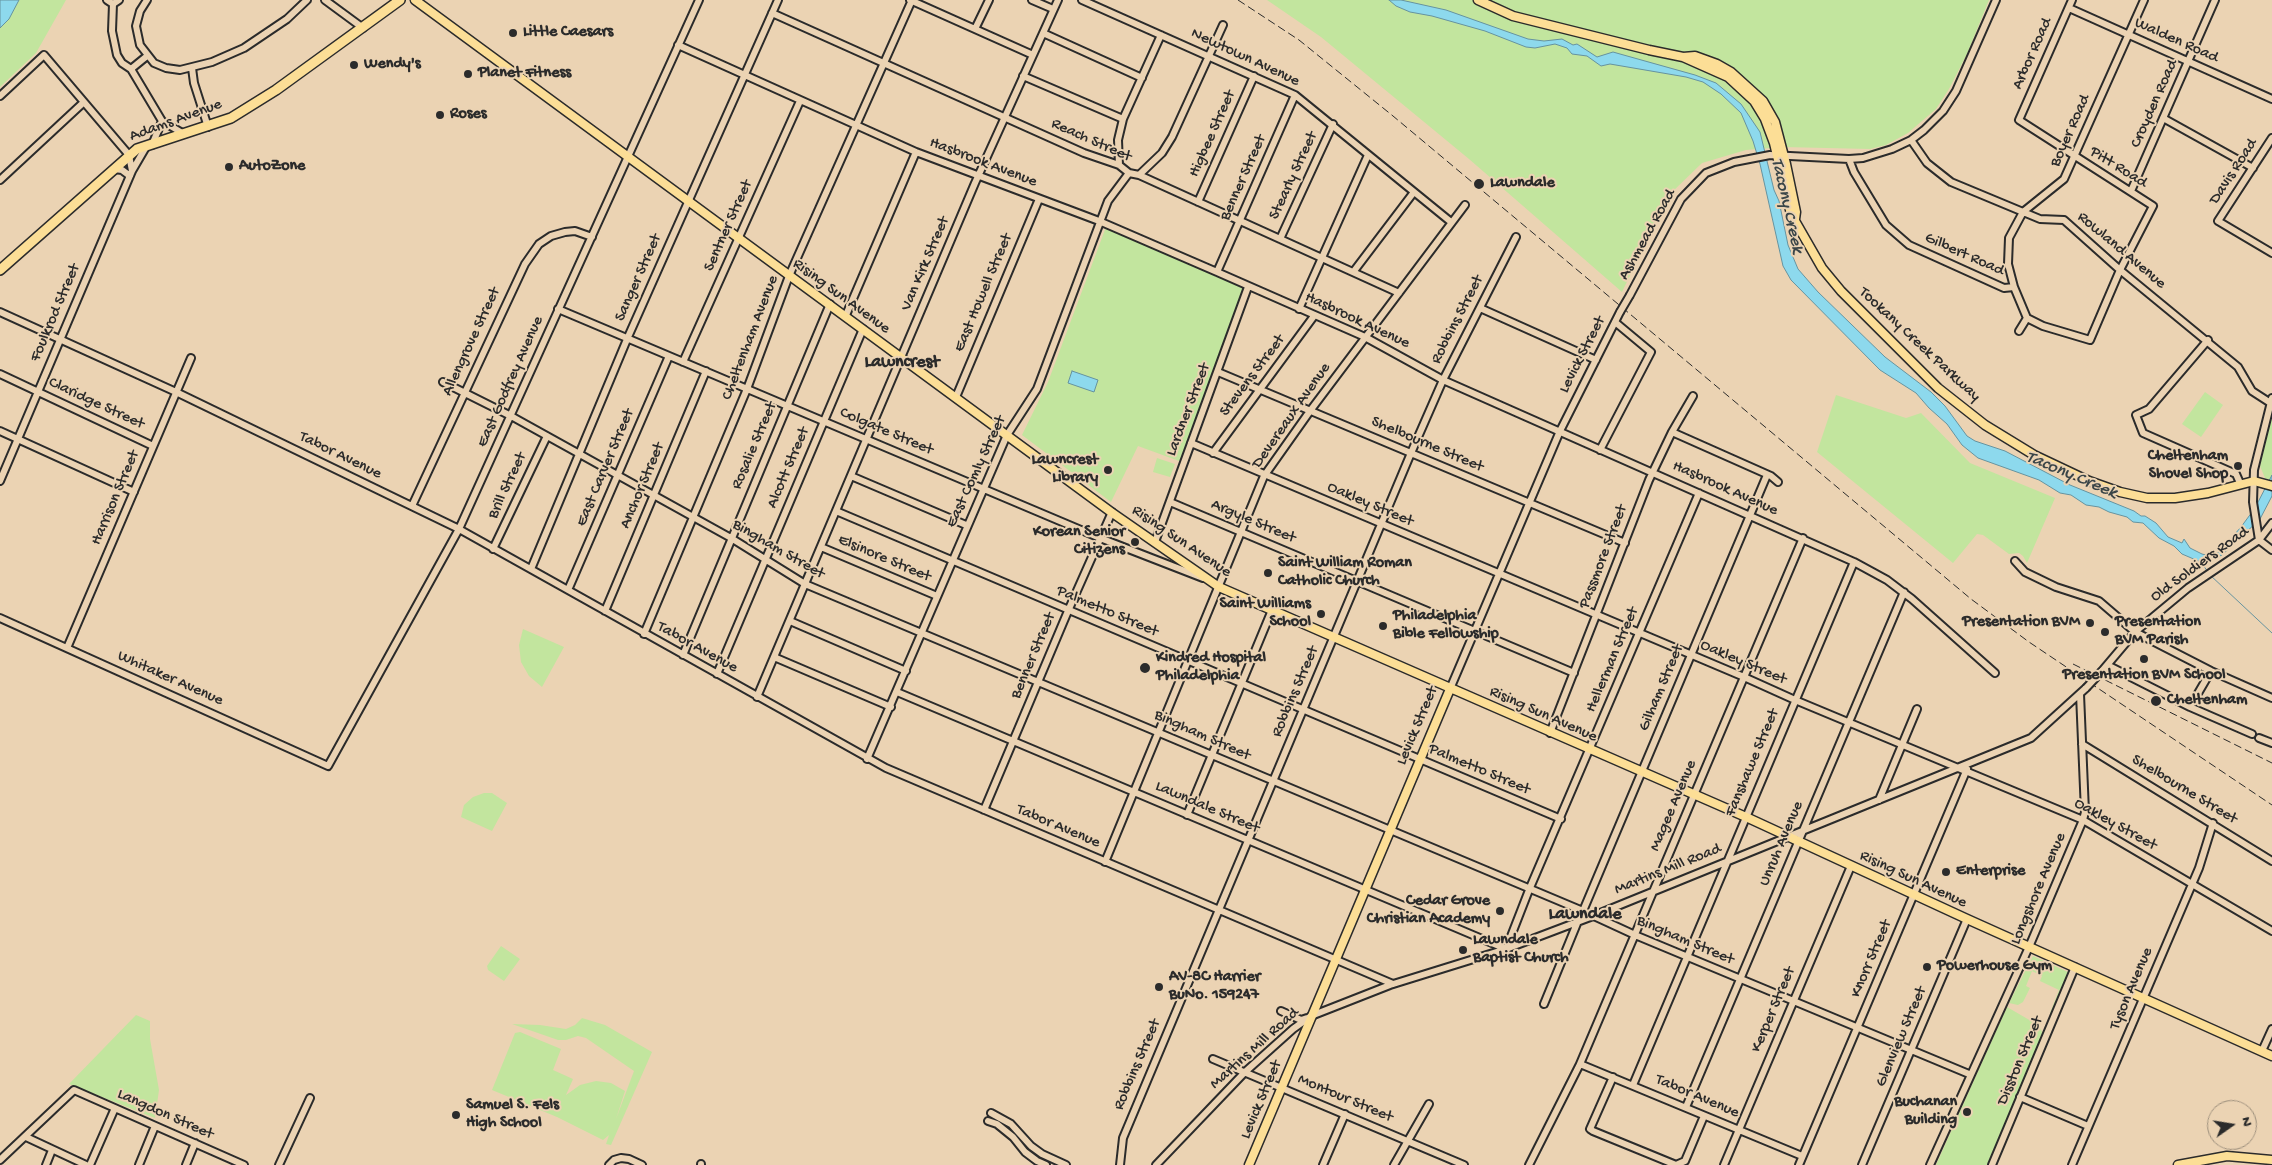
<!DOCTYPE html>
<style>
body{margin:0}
#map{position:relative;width:2272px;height:1165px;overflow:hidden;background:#ebd3b3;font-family:"Gochi Hand",sans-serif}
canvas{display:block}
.north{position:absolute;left:2207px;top:1100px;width:50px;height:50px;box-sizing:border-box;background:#ebd3b3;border:1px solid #9e907d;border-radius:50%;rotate:77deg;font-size:14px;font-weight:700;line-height:20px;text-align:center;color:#2b2b2b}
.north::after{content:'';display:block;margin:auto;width:18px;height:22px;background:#2b2b2b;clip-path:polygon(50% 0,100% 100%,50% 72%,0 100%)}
</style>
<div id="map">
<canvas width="2272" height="1165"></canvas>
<div class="north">N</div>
</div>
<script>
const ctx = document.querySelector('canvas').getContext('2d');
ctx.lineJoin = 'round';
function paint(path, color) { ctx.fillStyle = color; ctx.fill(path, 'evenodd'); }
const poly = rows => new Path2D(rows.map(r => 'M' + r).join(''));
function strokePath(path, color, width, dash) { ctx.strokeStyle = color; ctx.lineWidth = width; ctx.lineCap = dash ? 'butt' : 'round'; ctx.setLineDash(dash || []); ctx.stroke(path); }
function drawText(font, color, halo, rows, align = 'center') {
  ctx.font = font + ' "Gochi Hand",sans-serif'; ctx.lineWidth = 4; ctx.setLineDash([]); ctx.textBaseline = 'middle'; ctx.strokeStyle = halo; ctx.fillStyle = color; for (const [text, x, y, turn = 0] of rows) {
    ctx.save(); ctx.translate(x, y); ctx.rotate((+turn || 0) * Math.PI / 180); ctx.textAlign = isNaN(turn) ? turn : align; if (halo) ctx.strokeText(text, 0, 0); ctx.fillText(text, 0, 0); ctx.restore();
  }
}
paint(poly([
 [0,0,66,0,36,53,0,87],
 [1267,0,1989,0,1967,54,1949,89,1936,109,1908,133,1886,145,1870,149,1783,147,1746,150,1702,163,1668,196,1622,292,1469,159,1321,37],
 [1106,227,1245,288,1181,459,1179,461,1138,446,1111,502,1022,435,1048,382],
 [2205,392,2223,405,2201,437,2182,424],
 [1836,395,1906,418,1921,413,1970,463,2055,498,2027,563,2023,556,2019,553,2009,554,1983,535,1977,534,1953,563,1817,452],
 [2272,416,2272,481,2265,478,2260,466],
 [1157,458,1175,464,1170,477,1153,472],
 [523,629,564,647,542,687,529,676,521,662,519,645],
 [492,793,507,803,492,831,461,817,464,805,473,797,484,793],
 [501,946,520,959,504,981,488,970,487,966],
 [2033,956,2070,973,2053,1015,2050,1013,2059,990,2040,981,2042,976,2032,971,2026,986,2030,988,2023,1002,2018,1005,2009,1003],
 [2007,1007,2038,1025,2044,1035,1989,1165,1936,1165],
 [136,1015,150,1021,150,1039,159,1090,155,1118,69,1084],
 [582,1018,605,1025,652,1052,611,1145,606,1144,609,1135,603,1140,557,1117,492,1090,515,1033,520,1032,561,1049,553,1070,573,1079,566,1095,580,1085,596,1081,611,1083,625,1091,616,1119,634,1071,586,1038,578,1036,566,1040,558,1040,512,1024,540,1025,566,1029,575,1025]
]), '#c2e59e');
const water = poly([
 [0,0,19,0,9,19,0,28,0,0],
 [1389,0,1401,0,1446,10,1528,39,1544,41,1562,39,1573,45,1577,44,1597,57,1613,52,1620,54,1695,75,1716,83,1741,104,1760,132,1774,190,1779,201,1788,245,1798,269,1818,292,1885,357,1931,392,1945,406,1967,436,1975,441,2005,451,2070,485,2134,511,2141,516,2145,516,2156,523,2168,537,2182,543,2184,539,2190,548,2202,554,2210,556,2219,552,2241,527,2255,508,2272,475,2272,496,2260,519,2222,555,2203,563,2182,554,2174,546,2159,538,2143,523,2133,522,2127,517,2109,512,2099,507,2086,505,2071,495,2060,493,2039,480,1978,458,1962,445,1947,424,1929,408,1916,393,1880,370,1791,280,1783,266,1760,164,1753,141,1741,113,1721,94,1703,82,1686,77,1610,64,1601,66,1587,56,1572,54,1567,48,1555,44,1535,48,1526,47,1485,31,1432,16,1410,12,1396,6,1389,0],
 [1072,371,1098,380,1094,392,1068,383,1072,371]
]);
paint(water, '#8dd9ed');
strokePath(water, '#66939f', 1);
strokePath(poly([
 [2200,561,2208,572],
 [2210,575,2272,633]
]), '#66939f', 1);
const minor = poly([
 [107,0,113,4,119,0],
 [147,0,140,11,136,26,140,45,154,63,166,68,180,70,212,62,244,48,287,19,307,0],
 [325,0,363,28],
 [910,0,1033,55],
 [1032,0,1053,9],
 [1082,0,1295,95,1451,222],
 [113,4,112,31,117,55,122,63,131,69,162,121],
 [2069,8,2272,99],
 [772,13,1084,153,1119,165,1129,173,1139,175,1399,293],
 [975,29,989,0],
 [1043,33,1142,78],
 [678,45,916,152,1099,221,1217,272,1365,337,1443,380,1854,562,1887,580,1912,599,1995,673],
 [192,68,194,83,208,127],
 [131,69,147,56],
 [1023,76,1123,119],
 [0,96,44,55,129,155,132,171,0,481],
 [2163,118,2253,168],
 [2272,138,2218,221,2272,253],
 [1911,140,1927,163,1951,182,2040,219,2064,220,2120,270,2238,367,2252,391,2269,402],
 [152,145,162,121,184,134],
 [1849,159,1854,172,1886,225,1909,245,2004,288,2014,287,2027,318,2043,326,2090,340,2120,270,2153,206,2019,120,2072,0],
 [1119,165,1118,140,1123,119,1161,35],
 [114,169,122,170,130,176],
 [132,171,146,147],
 [1139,175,1162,153,1172,137,1223,25],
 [0,180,84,102],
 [2131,191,2215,0],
 [1198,202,1254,76],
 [1280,239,1333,124],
 [1354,271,1414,192],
 [1217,272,1295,95],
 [2014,287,2008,264,2009,238,2023,212,2064,179,2144,0],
 [1630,295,1681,199,1706,173,1734,162,1770,155,1849,159,1863,158,1892,149,1911,140,1924,130,1943,111,1956,91,1996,0],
 [1480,308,1596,360],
 [558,309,1100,538,1203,578],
 [1299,309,1368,155],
 [0,312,176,392,459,529,886,768,1393,984],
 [846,315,916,152],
 [2019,331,2027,318],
 [2208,340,2149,409,2136,415,2143,433,2236,474,2240,483],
 [683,362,800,101],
 [1218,372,1625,543],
 [0,374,153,446],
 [443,382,511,416,731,538,805,584,1583,911,1635,935,1969,1074],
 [956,397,1039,199],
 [2272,398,2254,470,2253,502,2259,540,2272,550],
 [0,431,134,492],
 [1672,432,1771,476,1778,482],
 [1191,443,1744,677,1795,700,2083,820,2272,931],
 [1600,450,1651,352,1615,322],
 [1213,453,1314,316],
 [851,476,966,525],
 [1170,502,1574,673],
 [412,506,525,264,539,244,551,236,565,232,575,231,592,237],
 [836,511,1561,819],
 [1155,542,1248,287],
 [821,547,937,596],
 [493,549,547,436],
 [2015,561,2025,572,2056,587,2099,601,2135,632,2211,671,2272,698],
 [531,569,628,337,778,0],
 [568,590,669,356],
 [605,611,706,371],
 [0,618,328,766,459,529,699,0],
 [790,621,906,671],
 [644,634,747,389,789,276,912,0],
 [67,648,191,358],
 [683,655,830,304],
 [774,657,891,707],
 [2107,665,2190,707,2252,734],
 [2102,671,2135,632,2188,588,2259,540,2272,523],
 [717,674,863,329],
 [1450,689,1560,431,1620,312],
 [897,692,1506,949,1529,890,1699,493],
 [757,697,975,183,1058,0],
 [2190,707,2211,671],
 [1550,733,1649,480,1672,432,1693,396],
 [2259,738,2272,743],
 [2082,744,2272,861],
 [867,759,1007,435,1037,389,1108,201,1129,173],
 [1879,800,1917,709],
 [984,810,1068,611,1112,512],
 [1187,815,1272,610],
 [1105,862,1264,476,1310,411,1465,205],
 [1583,911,1767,475],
 [1544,1004,1578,921],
 [1281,1011,1301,1020,1307,1018],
 [2262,1051,2272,1029],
 [1213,1059,1464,1165],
 [1580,1064,1802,1156],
 [1613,1077,1590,1129,1593,1131,1676,1165,1685,1161,1704,1116],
 [1633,1085,1854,562],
 [2020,1097,2088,1126],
 [1686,1107,1904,592],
 [991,1113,1011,1124,1031,1146,1042,1154,1066,1165],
 [988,1121,997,1124,1013,1137,1025,1152,1037,1161,1046,1165],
 [26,1137,86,1165],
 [0,1160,74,1090,244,1165],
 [46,1165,52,1150],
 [90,1165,115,1108],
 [139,1165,155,1126],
 [186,1165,195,1143],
 [279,1165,310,1098],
 [609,1165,614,1160,621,1158,629,1159,642,1165],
 [701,1165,701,1164],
 [1120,1165,1123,1138,1411,453,1443,380,1516,237],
 [1156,1165,1245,1072,1293,1029,1311,1016,1390,985,1506,949,1593,916,2031,738,2086,688],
 [1323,1165,1345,1114],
 [1394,1165,1429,1104],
 [1529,1165,1580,1064,1803,538],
 [1724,1165,1851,866],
 [1799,1165,1967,769],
 [1862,1165,1967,919],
 [1930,1165,2029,947,2083,820,2085,812,2080,694],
 [1992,1165,2075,967],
 [2072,1165,2199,868,2213,823]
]);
const major = poly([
 [415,0,1111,512,1219,587,1746,817,1967,919,2272,1056],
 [1478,0,1513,16,1649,50,1683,57,1695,56,1717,64,1731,72,1763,101,1775,122,1786,164,1796,212,1795,219],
 [1683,57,1728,77,1754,101,1765,119,1774,143,1791,214,1822,268,1841,291,1938,388,1985,425,2034,455,2089,481,2120,492,2147,498,2175,498,2208,493,2254,481,2272,486],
 [1249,1165,1450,689],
 [2178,1165,2227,1156,2272,1160]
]);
const highway = poly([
 [0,270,137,149,231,118,276,90,400,0]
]);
strokePath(minor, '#2b2b2b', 10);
strokePath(major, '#2b2b2b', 11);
strokePath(highway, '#2b2b2b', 12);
strokePath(minor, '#ebd3b3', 6);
strokePath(major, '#fcde96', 8);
strokePath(highway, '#fcde96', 9);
strokePath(poly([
 [1238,0,1299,40,1393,116,1971,599,2029,642,2272,805],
 [2073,664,2272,763]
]), '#2b2b2b', 1, [8, 4]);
const minorBridge = poly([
 [1620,312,1630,295],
 [2086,688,2102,671]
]);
strokePath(minorBridge, '#2b2b2b', 10, []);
strokePath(minorBridge, '#ebd3b3', 6);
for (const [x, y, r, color] of [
 [513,33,5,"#2b2b2b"],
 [354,65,5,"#2b2b2b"],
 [468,74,5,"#2b2b2b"],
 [440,115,5,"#2b2b2b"],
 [229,167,5,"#2b2b2b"],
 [1479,184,6,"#2b2b2b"],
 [2238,466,5,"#2b2b2b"],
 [1108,470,5,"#2b2b2b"],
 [1135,542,5,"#2b2b2b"],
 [1268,573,5,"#2b2b2b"],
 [1321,614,5,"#2b2b2b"],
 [2090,623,5,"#2b2b2b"],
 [1383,626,5,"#2b2b2b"],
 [2105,632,5,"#2b2b2b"],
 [2144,659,5,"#2b2b2b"],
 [1145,668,6,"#2b2b2b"],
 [2156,701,6,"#2b2b2b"],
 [1946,872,5,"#2b2b2b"],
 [1500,911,5,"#2b2b2b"],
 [1463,950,5,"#2b2b2b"],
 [1927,967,5,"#2b2b2b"],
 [1159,987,5,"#2b2b2b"],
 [1967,1112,5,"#2b2b2b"],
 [456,1115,5,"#2b2b2b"]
]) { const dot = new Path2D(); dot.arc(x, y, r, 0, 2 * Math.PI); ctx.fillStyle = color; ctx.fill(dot); strokePath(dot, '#ebd3b3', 2); }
drawText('bold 16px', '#2b2b2b', '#ebd3b3', [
 ["Little Caesars",523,33],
 ["Wendy's",364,65],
 ["Planet Fitness",478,74],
 ["Roses",450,115],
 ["AutoZone",239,167],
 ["Lawndale",1490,184],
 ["Cheltenham",2228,457,"right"],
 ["Shovel Shop",2228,475,"right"],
 ["Lawncrest",1098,461,"right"],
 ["Library",1098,479,"right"],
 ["Korean Senior",1125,533,"right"],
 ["Citizens",1125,551,"right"],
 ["Saint William Roman",1278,564],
 ["Catholic Church",1278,582],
 ["Saint Williams",1311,605,"right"],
 ["School",1311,623,"right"],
 ["Philadelphia",1393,617],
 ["Bible Fellowship",1393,635],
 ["Presentation BVM",2080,623,"right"],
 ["Presentation",2115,623],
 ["BVM Parish",2115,641],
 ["Kindred Hospital",1156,659],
 ["Philadelphia",1156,677],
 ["Presentation BVM School",2144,676,"center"],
 ["Cheltenham",2167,701],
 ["Enterprise",1956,872],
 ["Cedar Grove",1490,902,"right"],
 ["Christian Academy",1490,920,"right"],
 ["Lawndale",1473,941],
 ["Baptist Church",1473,959],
 ["Powerhouse Gym",1937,967],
 ["AV-8C Harrier",1169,978],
 ["BuNo. 159247",1169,996],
 ["Buchanan",1957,1103,"right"],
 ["Building",1957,1121,"right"],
 ["Samuel S. Fels",466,1106],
 ["High School",466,1124]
], 'left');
drawText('16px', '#2b2b2b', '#ebd3b3', [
 ["Walden Road",2176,41,24],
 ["Arbor Road",2033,54,-66],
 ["Newtown Avenue",1245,58,25],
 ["Croyden Road",2155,104,-66],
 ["Adams Avenue",176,121,-20],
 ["Boyer Road",2071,131,-66],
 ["Higbee Street",1213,134,-66],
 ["Reach Street",1091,141,24],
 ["Hasbrook Avenue",983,163,21],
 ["Pitt Road",2118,168,32],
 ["Davis Road",2234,172,-57],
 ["Stearly Street",1294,176,-65],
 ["Benner Street",1244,178,-66],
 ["Sentner Street",729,226,-66],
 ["Ashmead Road",1648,235,-61],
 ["Rowland Avenue",2121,251,40],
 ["Gilbert Road",1964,255,24],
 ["Van Kirk Street",926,264,-67],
 ["Sanger Street",639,278,-66],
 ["East Howell Street",984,293,-67],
 ["Rising Sun Avenue",841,297,36],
 ["Foulkrod Street",56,313,-67],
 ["Robbins Street",1458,320,-63],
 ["Hasbrook Avenue",1357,321,25],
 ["Cheltenham Avenue",751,338,-69],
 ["Allengrove Street",472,342,-65],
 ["Tookany Creek Parkway",1919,345,43],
 ["Levick Street",1583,355,-63],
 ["Stevens Street",1253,376,-53],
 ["East Godfrey Avenue",511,382,-66],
 ["Claridge Street",96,404,25],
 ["Lardner Street",1189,410,-69],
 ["Devereaux Avenue",1292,416,-55],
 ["Colgate Street",886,432,23],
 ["Shelbourne Street",1427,445,23],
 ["Rosalie Street",755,446,-67],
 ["Tabor Avenue",340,456,26],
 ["East Carver Street",606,468,-67],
 ["Alcott Street",789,468,-67],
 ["East Comly Street",977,472,-65],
 ["Brill Street",508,486,-65],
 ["Anchor Street",643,486,-67],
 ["Hasbrook Avenue",1725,489,24],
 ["Harrison Street",116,498,-67],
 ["Oakley Street",1370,505,23],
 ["Argyle Street",1253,522,23],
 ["Rising Sun Avenue",1181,542,34],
 ["Bingham Street",778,550,30],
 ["Passmore Street",1604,557,-69],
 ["Elsinore Street",884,559,23],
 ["Old Soldiers Road",2200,565,-36],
 ["Palmetto Street",1107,612,23],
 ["Tabor Avenue",697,648,29],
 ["Benner Street",1034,656,-67],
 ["Hellerman Street",1613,660,-67],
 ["Oakley Street",1743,663,23],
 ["Whitaker Avenue",170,679,24],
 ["Gilham Street",1662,688,-67],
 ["Robbins Street",1296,692,-67],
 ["Rising Sun Avenue",1543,715,24],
 ["Levick Street",1418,726,-67],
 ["Bingham Street",1202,736,24],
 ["Fanshawe Street",1753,763,-67],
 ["Palmetto Street",1479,770,23],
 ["Shelbourne Street",2184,790,31],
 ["Magee Avenue",1674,806,-67],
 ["Lawndale Street",1207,808,23],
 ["Oakley Street",2115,825,29],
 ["Tabor Avenue",1058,827,23],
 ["Unruh Avenue",1782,844,-67],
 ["Martins Mill Road",1668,870,-22],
 ["Rising Sun Avenue",1913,880,25],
 ["Longshore Avenue",2039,889,-67],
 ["Bingham Street",1685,941,23],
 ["Knorr Street",1872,959,-67],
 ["Tyson Avenue",2132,989,-67],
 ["Kerper Street",1774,1010,-67],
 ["Glenview Street",1902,1037,-67],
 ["Martins Mill Road",1255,1049,-42],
 ["Disston Street",2021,1061,-67],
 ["Robbins Street",1138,1065,-67],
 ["Tabor Avenue",1697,1097,23],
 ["Montour Street",1345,1099,23],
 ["Levick Street",1262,1100,-67],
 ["Langdon Street",165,1115,24]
]);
drawText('italic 18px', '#3a4548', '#ebd3b3', [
 ["Tacony Creek",1786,206,77],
 ["Tacony Creek",2071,476,23]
]);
drawText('bold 18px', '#2b2b2b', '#ebd3b3', [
 ["Lawncrest",902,363],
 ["Lawndale",1585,915]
]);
</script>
